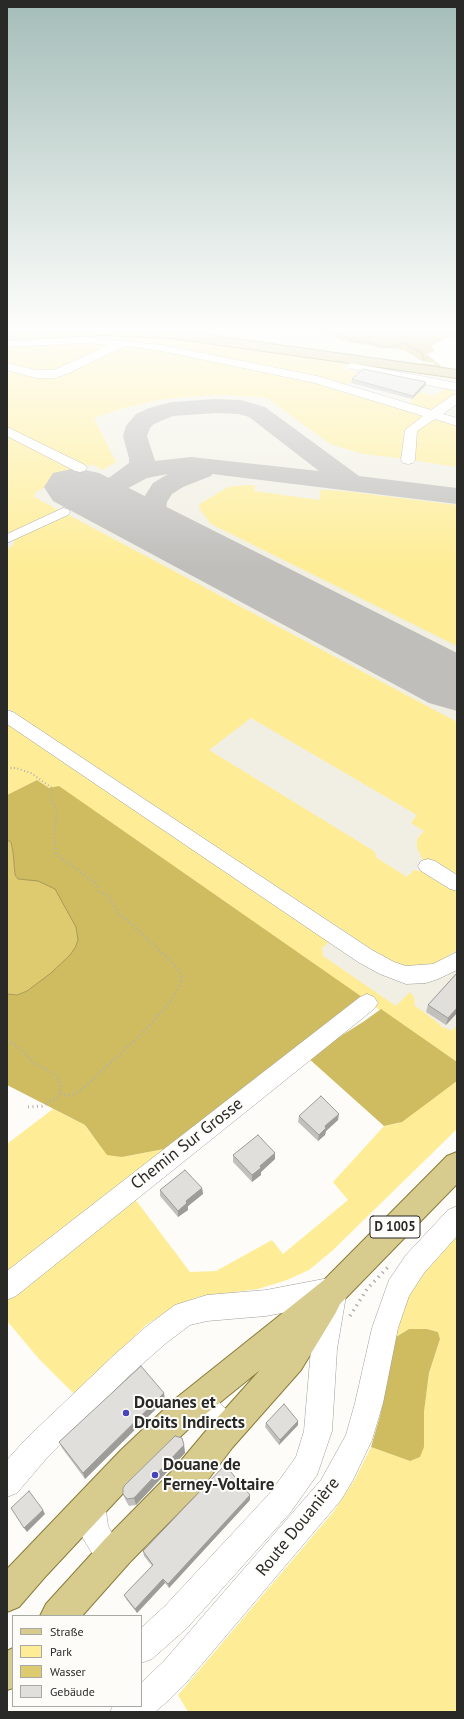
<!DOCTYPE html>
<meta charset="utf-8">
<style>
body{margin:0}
#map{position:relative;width:464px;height:1719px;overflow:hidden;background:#fdfcf8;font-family:"PT Sans",sans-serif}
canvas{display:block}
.frame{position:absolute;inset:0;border:8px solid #292927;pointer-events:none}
.legend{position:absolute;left:12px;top:1615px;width:130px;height:92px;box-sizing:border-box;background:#fdfcf8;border:1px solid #a8a8a4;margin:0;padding:5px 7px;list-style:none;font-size:12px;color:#292927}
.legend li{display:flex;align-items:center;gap:8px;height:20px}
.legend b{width:20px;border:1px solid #a8a8a4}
</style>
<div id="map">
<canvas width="464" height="1719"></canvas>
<div class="frame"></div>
<ul class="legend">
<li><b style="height:5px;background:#d7cb8e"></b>Straße</li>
<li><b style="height:11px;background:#feed96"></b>Park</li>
<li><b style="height:11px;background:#decb6f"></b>Wasser</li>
<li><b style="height:11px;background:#e0dfdb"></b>Gebäude</li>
</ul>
</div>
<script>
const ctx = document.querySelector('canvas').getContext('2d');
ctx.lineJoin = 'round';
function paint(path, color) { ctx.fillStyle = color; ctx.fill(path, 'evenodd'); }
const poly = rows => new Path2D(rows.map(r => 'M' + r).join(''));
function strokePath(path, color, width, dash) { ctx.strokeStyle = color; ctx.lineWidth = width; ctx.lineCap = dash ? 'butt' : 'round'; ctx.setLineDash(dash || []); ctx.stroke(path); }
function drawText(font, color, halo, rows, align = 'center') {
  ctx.font = font + ' "PT Sans",sans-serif'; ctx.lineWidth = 4; ctx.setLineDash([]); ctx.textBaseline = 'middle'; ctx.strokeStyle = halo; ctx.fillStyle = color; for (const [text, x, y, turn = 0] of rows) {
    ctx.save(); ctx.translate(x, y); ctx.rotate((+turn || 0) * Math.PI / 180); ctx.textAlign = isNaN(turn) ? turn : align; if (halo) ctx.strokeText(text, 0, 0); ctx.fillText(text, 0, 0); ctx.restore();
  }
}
paint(poly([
 [204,327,310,327,345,342,404,350,420,360,435,362,434,365,421,364,422,366,198,334],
 [104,334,104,336,135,335,195,341,457,378,457,1062,7,751,7,340]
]), '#f1efe3');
paint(poly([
 [135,335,195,341,347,363,344,369,361,374,351,383,341,384,191,350,155,344,111,338,129,338],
 [60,342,114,344,48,374,7,363,7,346],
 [138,345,333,386,425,415,404,431,407,432,405,459,363,454,330,444,267,398,225,395,184,397,159,400,121,409,94,418,116,462,102,470,92,464,89,466,86,465,34,493,36,495,33,496,60,511,7,535,7,367,47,376,121,346],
 [441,388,450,389,454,392,455,395,434,409,425,409,409,404,419,392,433,396,444,390],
 [435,418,457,425,457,467,411,460,413,433],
 [248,485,255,485,254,491,319,500,321,493,319,492,320,490,343,491,457,505,457,646,211,524,199,508,201,506,198,505,228,487],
 [65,513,457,722,457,881,423,860,417,848,417,842,418,838,424,831,411,823,417,815,251,718,209,750,374,851,377,858,407,877,414,870,420,871,425,869,457,889,457,950,435,964,415,967,401,965,385,958,7,708,7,550,14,544,14,539],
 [7,721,331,940,322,948,323,956,396,1006,410,992,413,996,415,1002,414,1005,437,1022,443,1028,446,1028,452,1031,457,1025,457,1062,37,780,7,795],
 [457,1081,457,1129,332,1251,309,1270,287,1280,258,1289,198,1297,175,1306,146,1325,75,1395,39,1359,7,1321,7,1299,132,1195,190,1272,216,1271,272,1240,283,1254,348,1200,333,1182,384,1126,399,1123],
 [53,1109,85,1125,91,1134,122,1157,164,1149,124,1184,7,1274,7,1144],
 [457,1236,457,1712,188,1712,178,1695,334,1511,355,1479,371,1447,410,1461,424,1447,424,1412,429,1373,440,1339,438,1332,427,1329,409,1329,396,1337,404,1306,417,1280]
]), '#feed96');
paint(poly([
 [121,327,204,327,198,334,122,328],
 [310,327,457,327,457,336,454,334,431,346,435,351,427,354,441,366,440,368,422,366,421,363,434,365,435,363,420,360,404,350,345,342],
 [37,780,49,788,59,786,362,997,301,1047,164,1149,122,1157,107,1155,85,1125,7,1085,7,994,17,995,27,991,70,955,25,880,18,879,15,875,13,852,11,842,7,840,7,795],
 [381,1009,457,1062,457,1081,402,1122,384,1126,307,1057,363,1022],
 [409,1329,427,1329,438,1332,440,1339,429,1373,424,1412,424,1447,420,1457,410,1461,371,1447,380,1416,396,1337]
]), '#cfbc60');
const water = poly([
 [7,840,11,842,13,852,15,875,18,879,38,881,55,889,76,927,78,940,75,948,70,955,51,973,27,991,17,995,7,994,7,840]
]);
paint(water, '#decb6f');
strokePath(water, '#a89a59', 1);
strokePath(poly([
 [332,327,352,341,371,343,377,346,385,347,406,344,422,353,424,360]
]), '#a89a59', 2.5);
paint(poly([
 [216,399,241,400,265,407,359,476,457,488,457,504,212,474,211,476,183,487,172,494,167,502,166,510,169,519,186,537,182,543,172,545,162,543,152,534,142,521,140,510,141,502,153,483,168,474,147,478,102,502,93,504,84,502,80,496,84,490,110,477,129,463,129,458,123,436,126,426,136,414,149,408,171,402,216,399],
 [216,413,239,414,249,417,319,471,191,457,155,461,147,436,150,428,154,424,173,416,216,413]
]), '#bfbebb');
paint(poly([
 [76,468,99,473,457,653,457,711,429,703,53,501,44,487,53,473,76,468]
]), '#bfbebb');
const minor = poly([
 [85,337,162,345,317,376,431,410,453,395,457,394,457,404,443,414,457,418,457,426,435,419,417,431,415,460,413,463,408,464,403,463,401,460,405,430,423,416,315,383,162,351,125,346,69,373,55,378,36,378,7,370,7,363,36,370,54,370,109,345,85,343,7,347,7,341,85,337],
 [352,363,457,383,457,391,348,368,346,366,348,364,352,363],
 [7,427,85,465,87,468,85,471,80,472,75,471,7,436,7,427],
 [63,508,68,509,70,512,68,515,7,543,7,534,63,508],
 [7,710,13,712,372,950,394,962,406,966,433,964,457,952,457,970,438,979,426,983,406,984,380,974,358,962,7,724,7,710],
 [428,859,435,861,457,875,457,891,450,889,421,871,418,866,421,861,428,859],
 [367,994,374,997,378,1003,374,1009,16,1296,7,1300,7,1271,360,997,367,994],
 [457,1206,457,1236,424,1273,409,1296,398,1328,383,1403,372,1440,353,1480,341,1500,186,1683,169,1700,155,1712,110,1712,113,1706,141,1706,141,1683,164,1661,321,1480,346,1435,355,1403,372,1328,389,1280,406,1255,448,1210,457,1206],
 [334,1277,343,1281,347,1290,337,1349,332,1431,317,1475,290,1513,187,1628,152,1659,141,1663,141,1628,165,1606,270,1493,296,1457,304,1431,311,1349,319,1306,266,1316,207,1321,190,1325,165,1344,131,1374,46,1459,17,1493,7,1497,7,1460,26,1439,113,1356,147,1326,175,1305,207,1295,266,1290,334,1277],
 [191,1393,219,1402,228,1411,232,1421,235,1437,231,1447,221,1451,211,1447,206,1428,201,1423,181,1417,177,1407,181,1397,191,1393],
 [91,1489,101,1493,105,1503,108,1526,112,1533,128,1540,133,1550,128,1560,118,1565,92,1553,84,1540,79,1530,77,1503,81,1493,91,1489]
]);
const major = poly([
 [101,327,171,330,457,370,457,378,171,338,101,335,7,341,7,333,101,327],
 [457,1152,457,1184,340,1304,335,1314,301,1370,232,1448,198,1493,130,1562,82,1616,40,1616,46,1604,106,1538,174,1469,210,1426,260,1370,197,1421,143,1472,45,1577,19,1607,7,1612,7,1569,121,1450,175,1399,324,1280,447,1156,457,1152],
 [13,1648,13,1688,7,1690,7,1651,13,1648]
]);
strokePath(minor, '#9f9e9a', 1);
strokePath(major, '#897c39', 2);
strokePath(poly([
 [7,768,16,768,31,773,52,788,51,798,57,812,54,834,55,843]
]), '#b2b1ae', 2, [1, 2.5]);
strokePath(poly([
 [7,1040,16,1045,35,1064,51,1072,56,1077,61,1085,60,1094],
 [28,1107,42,1106,57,1098,60,1094,71,1096,82,1089,142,1034,171,1001,182,980,181,974,176,967,135,927,119,914,108,896,98,891,95,883,56,854,55,842]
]), '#b2b1ae', 3, [1, 3.5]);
strokePath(poly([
 [350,1316,367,1289,388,1267]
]), '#b2b1ae', 3.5, [1.5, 4.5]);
paint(minor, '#fff');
paint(major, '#d7cb8e');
paint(poly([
 [352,379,426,382,425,386,412,399,351,383],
 [457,973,457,1013,446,1025,426,1012,428,1005],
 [299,1116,338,1120,326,1131,325,1135,318,1141,298,1122],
 [275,1153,275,1159,261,1172,261,1175,252,1182,233,1162,233,1155],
 [202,1188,203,1194,188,1206,188,1210,178,1217,160,1196,160,1190],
 [165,1400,85,1479,62,1448,59,1442],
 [266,1423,298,1425,279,1445,265,1427],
 [184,1445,185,1453,136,1505,129,1506,126,1501,123,1494],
 [250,1500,169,1588,165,1583,137,1613,126,1599,124,1595,152,1566,144,1556,143,1551]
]), '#c1c0bc');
paint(poly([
 [426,382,425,386,412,399,413,396],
 [457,1008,457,1013,446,1025,448,1018],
 [339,1114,338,1120,326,1131,325,1135,318,1141,319,1135,325,1126],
 [275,1153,275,1159,261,1172,261,1175,252,1182,252,1175,260,1166],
 [202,1188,203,1194,188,1206,188,1210,178,1217,178,1211,186,1201],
 [164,1393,165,1400,85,1479,83,1473],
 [298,1421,298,1425,279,1445,280,1440],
 [184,1445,185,1453,136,1505,134,1498],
 [250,1495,250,1500,169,1588,168,1584],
 [43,1510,45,1514,27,1532,24,1528],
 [163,1579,165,1583,137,1613,135,1609]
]), '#9d9c99');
const building = poly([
 [363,369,426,382,413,396,352,379,363,369],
 [457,973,457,1008,448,1018,428,1005,457,973],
 [321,1096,339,1114,325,1126,326,1128,319,1135,299,1116,321,1096],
 [258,1135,275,1153,260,1166,261,1168,252,1175,233,1155,258,1135],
 [185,1170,202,1188,186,1201,187,1203,178,1211,160,1190,185,1170],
 [141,1366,164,1393,83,1473,59,1442,141,1366],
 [284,1404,298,1421,280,1440,266,1423,284,1404],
 [175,1436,182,1438,184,1445,134,1498,127,1499,123,1494,123,1488,125,1485,175,1436],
 [225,1465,250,1495,168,1584,163,1579,135,1609,124,1595,153,1565,143,1551,225,1465],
 [29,1491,43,1510,24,1528,11,1508,29,1491]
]);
paint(building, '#e0dfdb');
strokePath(building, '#9d9c99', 1);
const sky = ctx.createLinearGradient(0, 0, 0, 567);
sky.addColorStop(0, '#a4bdb8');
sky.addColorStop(0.58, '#fefefc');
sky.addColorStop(1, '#fefefc00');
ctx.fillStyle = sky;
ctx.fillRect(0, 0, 464, 567);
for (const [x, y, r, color] of [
 [126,1413,4,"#4844ba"],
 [155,1475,4,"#4844ba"]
]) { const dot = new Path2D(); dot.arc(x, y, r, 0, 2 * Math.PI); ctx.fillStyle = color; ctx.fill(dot); strokePath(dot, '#fdfcf8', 1.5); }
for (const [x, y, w] of [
 [395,1227,50]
]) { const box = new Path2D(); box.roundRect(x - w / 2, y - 11, w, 22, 3); ctx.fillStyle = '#fdfcf8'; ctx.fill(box); strokePath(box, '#292927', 1); }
drawText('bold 13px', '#292927', null, [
 ["D 1005",395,1227]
]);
drawText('17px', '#292927', '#fdfcf8', [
 ["Chemin Sur Grosse",187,1144,-38],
 ["Route Douanière",298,1527,-51]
]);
drawText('bold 17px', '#292927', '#fdfcf8', [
 ["Douanes et",134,1403],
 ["Droits Indirects",134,1423],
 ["Douane de",163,1465],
 ["Ferney-Voltaire",163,1485]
], 'left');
</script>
